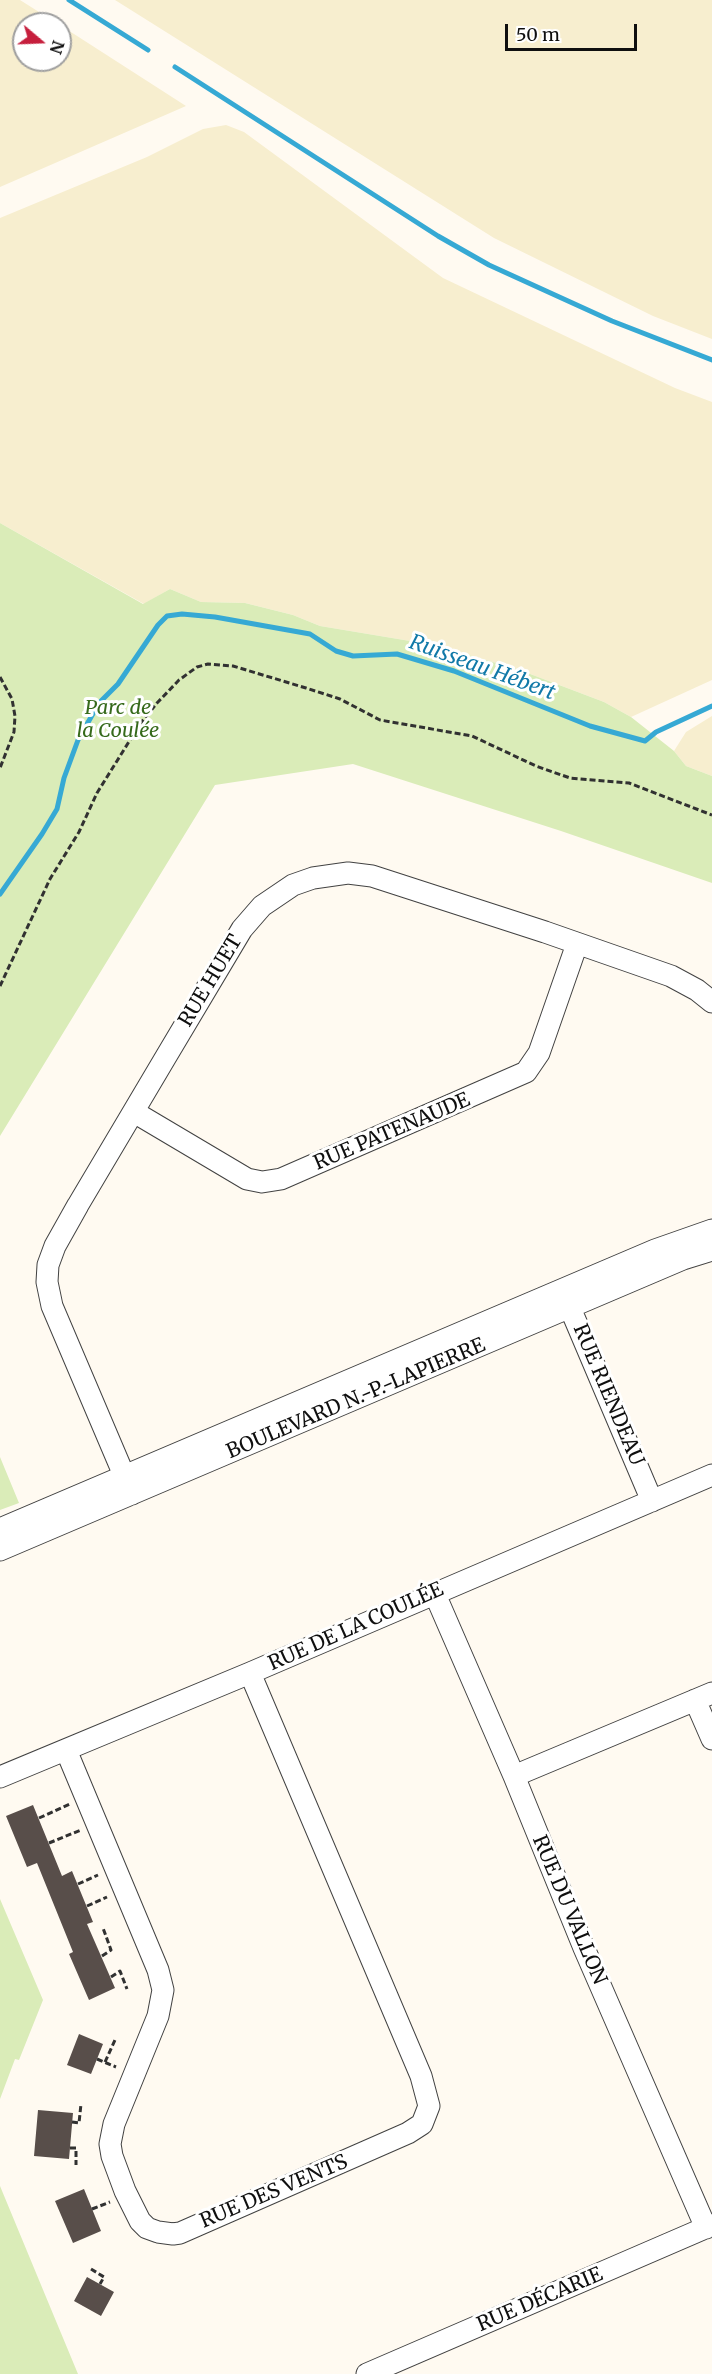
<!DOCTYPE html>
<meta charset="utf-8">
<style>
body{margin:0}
#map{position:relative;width:712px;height:2374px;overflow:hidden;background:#fffaf1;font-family:Merriweather,serif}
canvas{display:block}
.north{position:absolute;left:12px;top:12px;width:60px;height:60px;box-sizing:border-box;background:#fff;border:2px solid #9f9f9f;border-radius:50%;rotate:109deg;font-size:16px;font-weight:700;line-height:24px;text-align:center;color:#0f0f0f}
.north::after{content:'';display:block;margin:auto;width:21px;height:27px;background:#c61f3d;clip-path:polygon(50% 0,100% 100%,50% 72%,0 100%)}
.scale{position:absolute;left:505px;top:24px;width:132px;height:27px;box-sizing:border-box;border:3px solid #0f0f0f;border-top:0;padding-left:8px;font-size:18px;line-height:21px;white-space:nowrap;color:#0f0f0f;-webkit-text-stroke:4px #fff;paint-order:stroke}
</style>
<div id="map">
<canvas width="712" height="2374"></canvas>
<div class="north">N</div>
<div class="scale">50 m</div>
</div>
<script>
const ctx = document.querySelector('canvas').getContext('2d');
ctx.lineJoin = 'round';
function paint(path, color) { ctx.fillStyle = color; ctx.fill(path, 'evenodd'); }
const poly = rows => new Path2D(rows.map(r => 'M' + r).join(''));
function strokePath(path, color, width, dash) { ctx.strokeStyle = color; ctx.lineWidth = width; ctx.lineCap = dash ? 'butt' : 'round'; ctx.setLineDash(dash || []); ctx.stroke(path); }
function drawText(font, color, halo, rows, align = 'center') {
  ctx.font = font + ' Merriweather,serif'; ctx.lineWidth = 6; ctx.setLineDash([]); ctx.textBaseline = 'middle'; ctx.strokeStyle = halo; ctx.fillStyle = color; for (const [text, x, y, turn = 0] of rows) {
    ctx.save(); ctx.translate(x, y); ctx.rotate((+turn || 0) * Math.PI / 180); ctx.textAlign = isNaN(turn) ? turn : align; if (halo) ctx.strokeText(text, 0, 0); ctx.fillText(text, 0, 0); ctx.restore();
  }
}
paint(poly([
 [0,0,20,0,58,24,24,24,24,60,60,60,60,25,186,106,0,187],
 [115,0,712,0,712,339,653,316,494,238],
 [226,125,244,132,443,278,675,388,712,402,712,680,631,717,604,702,517,669,434,645,320,626,293,615,245,603,201,602,170,589,144,604,0,523,0,218,147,157,203,129],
 [712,716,712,776,686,766,674,751,686,732]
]), '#f7eecf');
paint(poly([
 [0,523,143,604,170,589,201,602,245,603,293,615,320,626,434,645,517,669,604,702,631,717,674,751,686,766,712,776,712,883,561,831,353,764,215,785,0,1136],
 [0,1457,19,1503,0,1510],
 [0,1899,43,2000,19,2060,15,2059,0,2099],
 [0,2186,46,2297,78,2374,0,2374]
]), '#daecb8');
strokePath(poly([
 [69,0,148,50],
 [175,67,438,236,489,265,612,321,712,360],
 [0,894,42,834,57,809,64,778,78,740,99,703,118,684,158,625,167,616,182,614,215,617,310,634,336,651,353,656,397,654,454,671,590,726,645,741,656,732,712,706]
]), '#36a9d4', 5);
paint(poly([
 [33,1805,62,1876,72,1871,93,1922,87,1924,115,1988,89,2000,69,1954,73,1952,37,1863,27,1867,6,1816],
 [79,2034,103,2044,91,2074,67,2065],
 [38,2110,73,2113,69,2159,34,2156],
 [84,2189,101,2231,73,2243,55,2201],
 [87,2277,114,2292,101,2316,74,2301]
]), '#584e4a');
const minor = poly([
 [134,1112,247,1179,262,1182,281,1179,526,1072,539,1053,577,944],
 [565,1296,652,1501],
 [132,1494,52,1306,47,1282,48,1265,55,1246,78,1205,164,1060,242,929,262,906,293,885,313,878,348,873,372,876,545,932,671,976,697,990,712,1002],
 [0,1529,655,1250,712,1230],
 [0,1550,683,1259,712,1250],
 [434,1592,514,1776,584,1948,706,2228],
 [695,1700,712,1739],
 [66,1750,158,1970,163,1990,158,2016,114,2124,110,2144,112,2156,125,2191,140,2221,147,2228,158,2232,173,2234,180,2233,408,2133,422,2124,429,2106,421,2076,250,1673],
 [514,1776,712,1693],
 [0,1777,250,1673,712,1475],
 [367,2374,712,2225]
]);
strokePath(minor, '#424242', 23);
strokePath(poly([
 [0,677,12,699,15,716,14,732,0,768],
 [0,986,50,879,79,832,97,793,140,724,157,703,179,680,197,667,208,664,233,666,306,688,340,699,380,720,472,736,536,766,570,778,629,783,712,815],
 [39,1818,70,1804],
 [49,1843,81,1830],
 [78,1884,98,1875],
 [87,1906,107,1897],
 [102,1956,111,1950,103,1928],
 [111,1977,120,1971,127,1989],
 [97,2059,116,2067],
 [105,2062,115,2040],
 [72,2122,79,2123,81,2104],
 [70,2148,76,2148,76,2165],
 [92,2209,110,2202],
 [91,2269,104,2277,100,2284]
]), '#313131', 3, [6, 3]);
strokePath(minor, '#fff', 21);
drawText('italic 20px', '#366a1b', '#fff', [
 ["Parc de",118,708],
 ["la Coulée",118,731]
]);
drawText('20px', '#0f0f0f', '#fff', [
 ["RUE HUET",211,981,-59],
 ["RUE PATENAUDE",392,1132,-23],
 ["RUE RIENDEAU",608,1395,67],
 ["BOULEVARD N.-P.-LAPIERRE",356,1399,-23],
 ["RUE DE LA COULÉE",356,1627,-24],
 ["RUE DU VALLON",569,1910,67],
 ["RUE DES VENTS",274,2192,-23],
 ["RUE DÉCARIE",540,2300,-23]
]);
drawText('italic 21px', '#1179a8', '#fff', [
 ["Ruisseau Hébert",482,668,20]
]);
</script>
